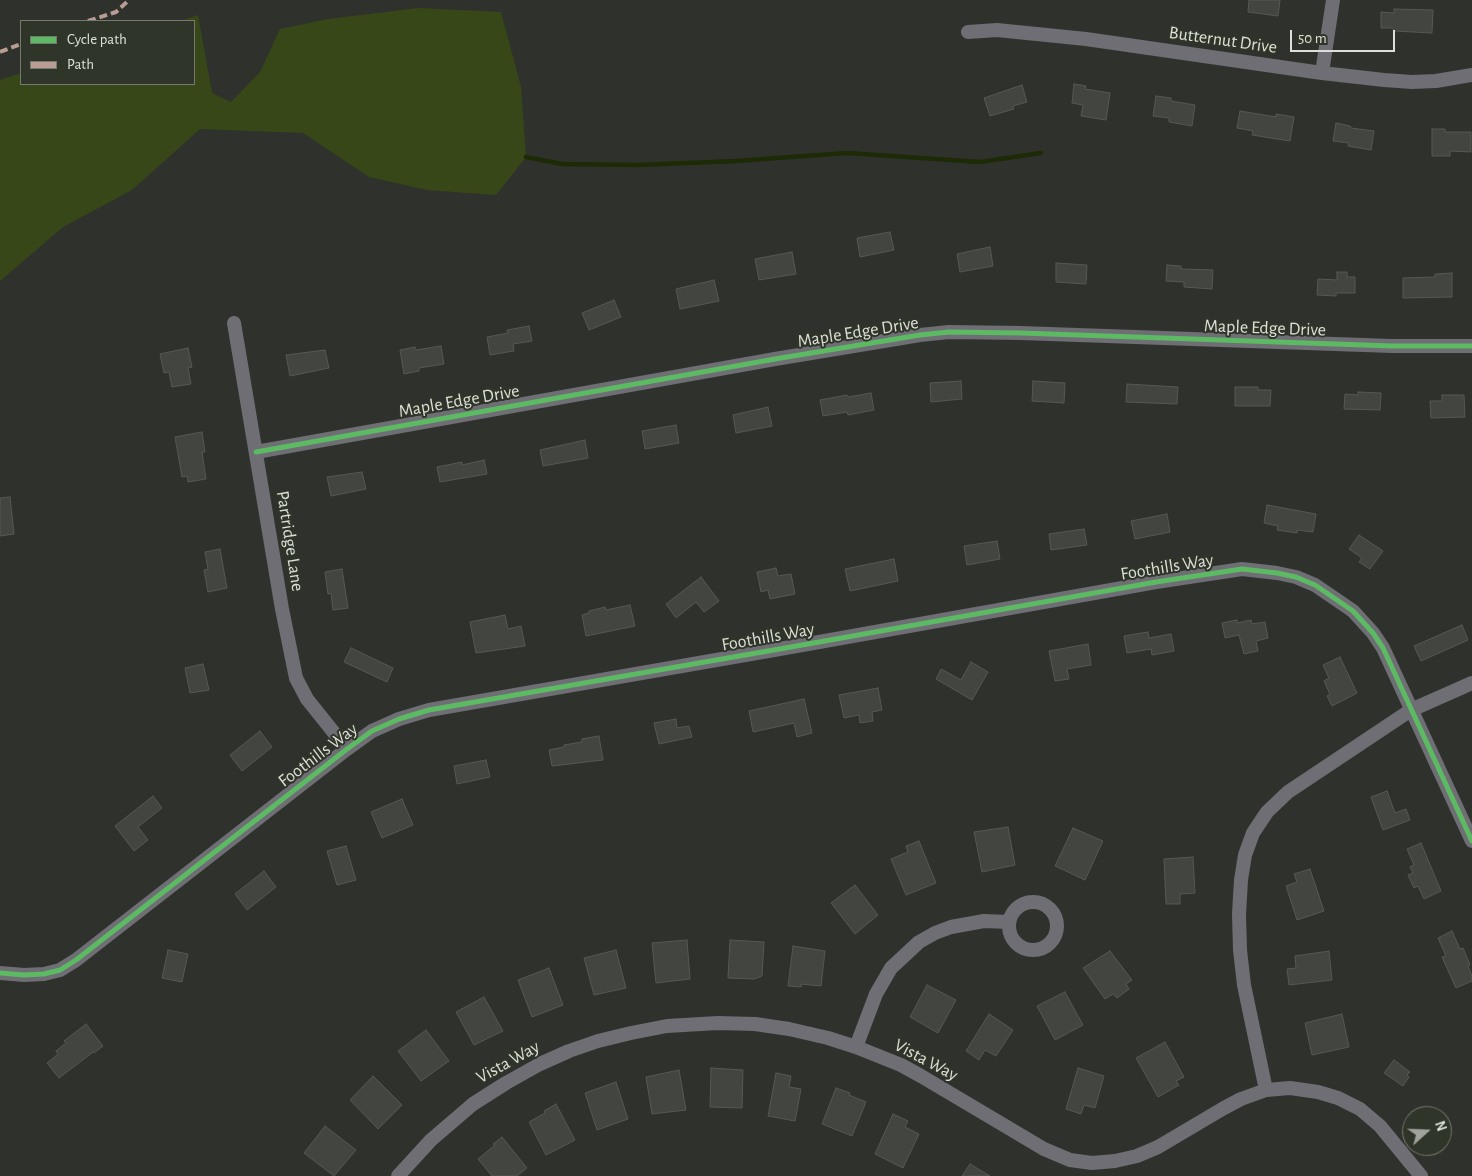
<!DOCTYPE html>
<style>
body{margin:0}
#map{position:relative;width:1472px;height:1176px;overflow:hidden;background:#2f322c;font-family:"Alegreya Sans",sans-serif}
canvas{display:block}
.legend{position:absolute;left:20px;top:20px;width:175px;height:65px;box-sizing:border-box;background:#303529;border:1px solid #75796f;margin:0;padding:6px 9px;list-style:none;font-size:15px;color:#dde0d8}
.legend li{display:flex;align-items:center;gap:10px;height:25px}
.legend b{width:25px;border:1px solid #75796f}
.north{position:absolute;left:1402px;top:1106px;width:50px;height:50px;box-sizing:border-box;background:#303529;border:1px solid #75796f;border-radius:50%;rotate:70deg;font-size:14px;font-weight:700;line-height:20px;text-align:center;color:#dde0d8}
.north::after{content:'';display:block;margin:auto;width:18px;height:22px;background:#a0a39c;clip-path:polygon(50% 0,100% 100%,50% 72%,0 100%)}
.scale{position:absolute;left:1290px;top:30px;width:105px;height:22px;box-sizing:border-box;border:2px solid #dde0d8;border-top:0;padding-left:6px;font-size:15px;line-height:18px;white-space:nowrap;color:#dde0d8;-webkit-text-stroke:4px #303529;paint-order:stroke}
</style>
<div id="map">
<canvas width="1472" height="1176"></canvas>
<ul class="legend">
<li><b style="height:6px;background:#5cba63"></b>Cycle path</li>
<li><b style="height:6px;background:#b99d93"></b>Path</li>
</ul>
<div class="north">N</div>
<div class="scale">50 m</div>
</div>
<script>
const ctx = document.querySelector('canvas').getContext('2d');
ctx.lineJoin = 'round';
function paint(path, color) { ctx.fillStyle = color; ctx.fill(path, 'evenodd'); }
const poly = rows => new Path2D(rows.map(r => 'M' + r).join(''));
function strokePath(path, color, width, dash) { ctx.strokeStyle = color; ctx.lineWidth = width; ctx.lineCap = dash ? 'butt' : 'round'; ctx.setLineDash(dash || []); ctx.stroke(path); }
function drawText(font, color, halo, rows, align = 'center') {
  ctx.font = font + ' "Alegreya Sans",sans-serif'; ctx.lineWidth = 4; ctx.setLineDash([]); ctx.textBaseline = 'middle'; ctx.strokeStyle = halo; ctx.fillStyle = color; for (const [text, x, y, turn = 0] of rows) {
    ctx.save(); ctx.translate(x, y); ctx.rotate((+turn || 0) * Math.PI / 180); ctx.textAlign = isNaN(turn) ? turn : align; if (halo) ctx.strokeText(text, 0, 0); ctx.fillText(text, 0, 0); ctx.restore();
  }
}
paint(poly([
 [418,8,501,12,521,87,526,157,496,195,427,190,369,177,303,133,200,129,132,190,63,227,0,281,0,80,21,73,21,84,194,84,194,21,180,21,198,15,212,93,231,102,260,72,280,29,328,19]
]), '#374718');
strokePath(poly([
 [526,157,562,164,638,165,736,161,847,153,980,162,1041,153]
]), '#1e2a05', 4.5);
const building = poly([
 [1249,0,1280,0,1278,16,1248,12,1249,0],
 [1394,9,1433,10,1432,33,1394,31,1392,28,1381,28,1381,12,1394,13,1394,9],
 [1074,84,1086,86,1085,89,1110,93,1106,120,1081,116,1083,105,1072,103,1074,84],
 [1022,85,1027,102,1013,106,1014,109,990,116,984,98,1022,85],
 [1156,96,1171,98,1171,101,1195,105,1192,126,1169,122,1169,118,1153,116,1156,96],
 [1240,111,1276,117,1276,114,1294,117,1290,141,1252,135,1253,131,1237,128,1240,111],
 [1336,123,1350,126,1351,128,1374,131,1371,150,1348,146,1349,143,1333,141,1336,123],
 [1432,129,1445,129,1445,132,1471,132,1471,152,1450,151,1450,156,1432,156,1432,129],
 [890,232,894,250,860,257,857,238,890,232],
 [990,247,993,266,960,272,957,254,990,247],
 [792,252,796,274,759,280,755,259,792,252],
 [1056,263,1087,265,1086,284,1056,282,1056,263],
 [1167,265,1181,266,1181,269,1213,270,1212,289,1184,287,1184,282,1166,281,1167,265],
 [1337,272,1347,272,1347,277,1355,277,1355,293,1336,293,1336,296,1317,295,1318,279,1337,280,1337,272],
 [1452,273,1452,297,1403,298,1403,278,1435,277,1435,274,1452,273],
 [714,280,719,301,680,309,676,289,714,280],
 [614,300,621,317,589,330,582,313,614,300],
 [529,326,532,341,513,344,514,351,490,355,487,337,508,333,507,330,529,326],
 [441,346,444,364,419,368,419,371,404,374,400,350,415,347,416,350,441,346],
 [188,348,192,367,188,368,191,384,172,387,169,372,164,373,160,354,188,348],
 [325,350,329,368,290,376,286,355,325,350],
 [961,381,962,399,931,402,930,383,961,381],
 [1033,381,1065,383,1064,403,1032,401,1033,381],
 [1127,384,1178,387,1177,404,1126,402,1127,384],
 [1235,387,1258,387,1258,390,1271,390,1270,406,1235,406,1235,387],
 [1358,392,1381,393,1380,410,1344,409,1345,394,1358,395,1358,392],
 [871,393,874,410,848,415,847,412,823,416,820,400,847,395,848,397,871,393],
 [1442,395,1464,395,1465,417,1431,418,1430,401,1442,401,1442,395],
 [768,407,772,426,736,433,733,415,768,407],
 [676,425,679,443,645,449,642,431,676,425],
 [202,432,205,452,202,452,206,479,188,482,187,476,182,477,175,437,202,432],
 [585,440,588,458,543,466,540,450,585,440],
 [484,460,487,474,440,482,437,467,462,462,462,465,484,460],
 [362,472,366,489,331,496,327,477,362,472],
 [10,497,14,534,0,536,0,498,10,497],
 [1267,505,1316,514,1313,532,1297,530,1297,533,1277,530,1278,526,1264,523,1267,505],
 [1167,514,1170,532,1135,539,1131,521,1167,514],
 [1084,529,1087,545,1051,550,1049,534,1084,529],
 [1359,535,1383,551,1370,569,1359,562,1362,558,1349,549,1359,535],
 [997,541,1000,559,967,565,964,546,997,541],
 [220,549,227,588,208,592,204,570,208,569,205,552,220,549],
 [894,559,898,581,850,591,845,569,894,559],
 [776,568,778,576,791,574,795,594,770,599,768,590,761,592,757,572,776,568],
 [342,569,348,608,333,610,331,593,328,594,325,572,342,569],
 [701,577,719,601,704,612,696,602,676,618,666,604,701,577],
 [630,605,635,626,586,636,582,615,589,613,589,611,605,607,606,610,630,605],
 [505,615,508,629,521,626,525,646,476,653,470,622,505,615],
 [1237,620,1237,623,1251,620,1252,624,1265,622,1268,638,1256,641,1258,651,1244,654,1239,635,1225,638,1222,623,1237,620],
 [1462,625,1468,640,1421,661,1414,646,1462,625],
 [1148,632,1149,638,1171,634,1174,651,1152,655,1151,649,1127,653,1124,636,1148,632],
 [1088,644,1091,665,1067,669,1069,679,1055,681,1049,651,1088,644],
 [351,648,393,668,387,682,344,662,351,648],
 [1340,657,1357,693,1332,706,1327,696,1330,694,1324,681,1329,678,1323,665,1340,657],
 [971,662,988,672,972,700,936,679,941,669,961,680,971,662],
 [203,664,209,690,190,693,185,668,203,664],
 [878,688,882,710,872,712,873,721,860,723,859,715,844,718,839,695,878,688],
 [804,699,812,733,797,737,794,723,753,732,749,711,804,699],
 [676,719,677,728,689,726,692,737,659,744,654,723,676,719],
 [260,731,272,747,242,771,230,755,260,731],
 [599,736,603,760,552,766,549,750,564,747,564,745,582,742,582,739,599,736],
 [486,760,490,777,457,784,454,766,486,760],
 [1387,791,1395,813,1406,809,1410,820,1383,830,1371,797,1387,791],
 [153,796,162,808,138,827,148,840,134,851,115,826,153,796],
 [402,799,413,825,382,838,371,812,402,799],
 [1008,827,1015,865,982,872,974,832,1008,827],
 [1073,828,1103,841,1085,880,1055,866,1073,828],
 [919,841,936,883,906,895,891,859,908,852,906,846,919,841],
 [1421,843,1441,891,1424,899,1418,886,1414,888,1408,875,1413,873,1410,867,1414,865,1407,849,1421,843],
 [346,846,356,880,337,885,327,851,346,846],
 [1193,857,1195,893,1180,894,1180,904,1166,904,1164,859,1193,857],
 [1310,869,1324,911,1297,920,1286,886,1297,882,1294,874,1310,869],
 [264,871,276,887,247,910,235,894,264,871],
 [855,885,878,915,855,934,831,903,855,885],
 [1452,931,1460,949,1463,948,1470,965,1468,966,1472,976,1472,981,1456,988,1442,957,1446,956,1438,938,1452,931],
 [687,940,690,979,656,983,652,943,687,940],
 [730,940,764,942,762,976,754,979,728,978,730,940],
 [793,946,825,951,821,986,801,984,801,987,788,986,793,946],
 [168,950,188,954,182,982,162,978,168,950],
 [616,950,626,988,594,995,584,958,616,950],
 [1110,951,1132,980,1126,984,1129,989,1117,998,1113,994,1105,999,1083,968,1110,951],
 [1329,951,1332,980,1289,985,1287,969,1296,968,1295,956,1329,951],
 [549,968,563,1005,532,1017,518,980,549,968],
 [927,985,956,1000,938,1033,910,1017,927,985],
 [1065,992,1083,1025,1055,1040,1037,1006,1065,992],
 [484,997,503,1031,474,1045,456,1012,484,997],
 [989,1014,1013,1030,996,1056,985,1050,979,1060,966,1051,989,1014],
 [1342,1014,1349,1047,1312,1055,1305,1023,1342,1014],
 [86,1024,103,1046,94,1053,93,1052,59,1078,47,1063,58,1054,56,1051,66,1043,64,1041,86,1024],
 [426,1030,449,1061,421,1081,398,1051,426,1030],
 [1165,1042,1184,1077,1176,1081,1179,1085,1158,1097,1136,1058,1165,1042],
 [1394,1060,1410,1072,1407,1075,1409,1077,1403,1086,1384,1073,1394,1060],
 [711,1068,743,1070,742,1108,710,1107,711,1068],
 [1078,1068,1104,1076,1095,1108,1084,1105,1081,1114,1066,1109,1078,1068],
 [679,1070,686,1110,652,1114,646,1077,679,1070],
 [776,1073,791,1076,789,1087,801,1089,795,1121,768,1116,776,1073],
 [373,1076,402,1105,378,1129,350,1100,373,1076],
 [616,1082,628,1119,597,1130,585,1093,616,1082],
 [836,1088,850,1093,849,1095,866,1102,852,1136,822,1124,836,1088],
 [556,1104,575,1140,546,1155,529,1122,545,1113,544,1111,556,1104],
 [893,1114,908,1121,905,1127,919,1134,903,1168,875,1154,893,1114],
 [325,1126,356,1150,334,1176,304,1153,325,1126],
 [502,1137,527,1168,517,1176,492,1176,478,1159,495,1145,493,1144,502,1137],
 [970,1164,990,1176,962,1176,970,1164]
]);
paint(building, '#434640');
strokePath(building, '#565853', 1);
strokePath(poly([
 [968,32,997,30,1086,39,1322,73,1384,80,1412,82,1436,81,1472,75],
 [1322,73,1333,0],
 [234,323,282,609,296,678,307,699,347,749],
 [256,452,775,359,920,335,949,332,1021,333,1392,346,1472,346],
 '1009 926a24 24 0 1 1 48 0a24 24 0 1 1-48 0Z',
 [0,973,24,975,44,974,60,970,76,960,347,749,372,731,399,719,429,710,791,647,1156,582,1242,569,1277,573,1296,577,1315,585,1353,611,1373,633,1383,648,1472,841],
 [856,1047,876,994,891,968,919,942,935,933,951,927,984,921,1009,922],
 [1266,1090,1244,985,1240,950,1239,914,1241,880,1245,855,1253,833,1267,812,1288,792,1411,710,1472,683],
 [398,1176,431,1140,473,1104,506,1083,540,1064,569,1051,598,1041,631,1033,667,1026,718,1023,755,1024,789,1029,828,1038,856,1047,901,1065,921,1076,1044,1149,1070,1160,1092,1163,1115,1161,1137,1156,1158,1147,1224,1108,1241,1099,1266,1090,1290,1088,1318,1092,1338,1098,1360,1109,1380,1126,1421,1176]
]), '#6e6e74', 14);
strokePath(poly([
 [88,21,116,12,129,0],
 [0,52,21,44]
]), '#b99d93', 4, [8, 4]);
strokePath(poly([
 [256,452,775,359,920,335,949,332,1021,333,1392,346,1472,346],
 [0,973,24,975,44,974,60,970,76,960,347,749,372,731,399,719,429,710,791,647,1156,582,1242,569,1277,573,1296,577,1315,585,1353,611,1373,633,1383,648,1472,841]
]), '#5cba63', 5);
drawText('18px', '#dde0d8', '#303529', [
 ["Butternut Drive",1223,40,8],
 ["Maple Edge Drive",1265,328,2],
 ["Maple Edge Drive",858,332,-9],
 ["Maple Edge Drive",459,401,-10],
 ["Partridge Lane",290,541,81],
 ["Foothills Way",1167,567,-9],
 ["Foothills Way",768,637,-10],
 ["Foothills Way",318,755,-37],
 ["Vista Way",926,1060,28],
 ["Vista Way",508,1062,-29]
]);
</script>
